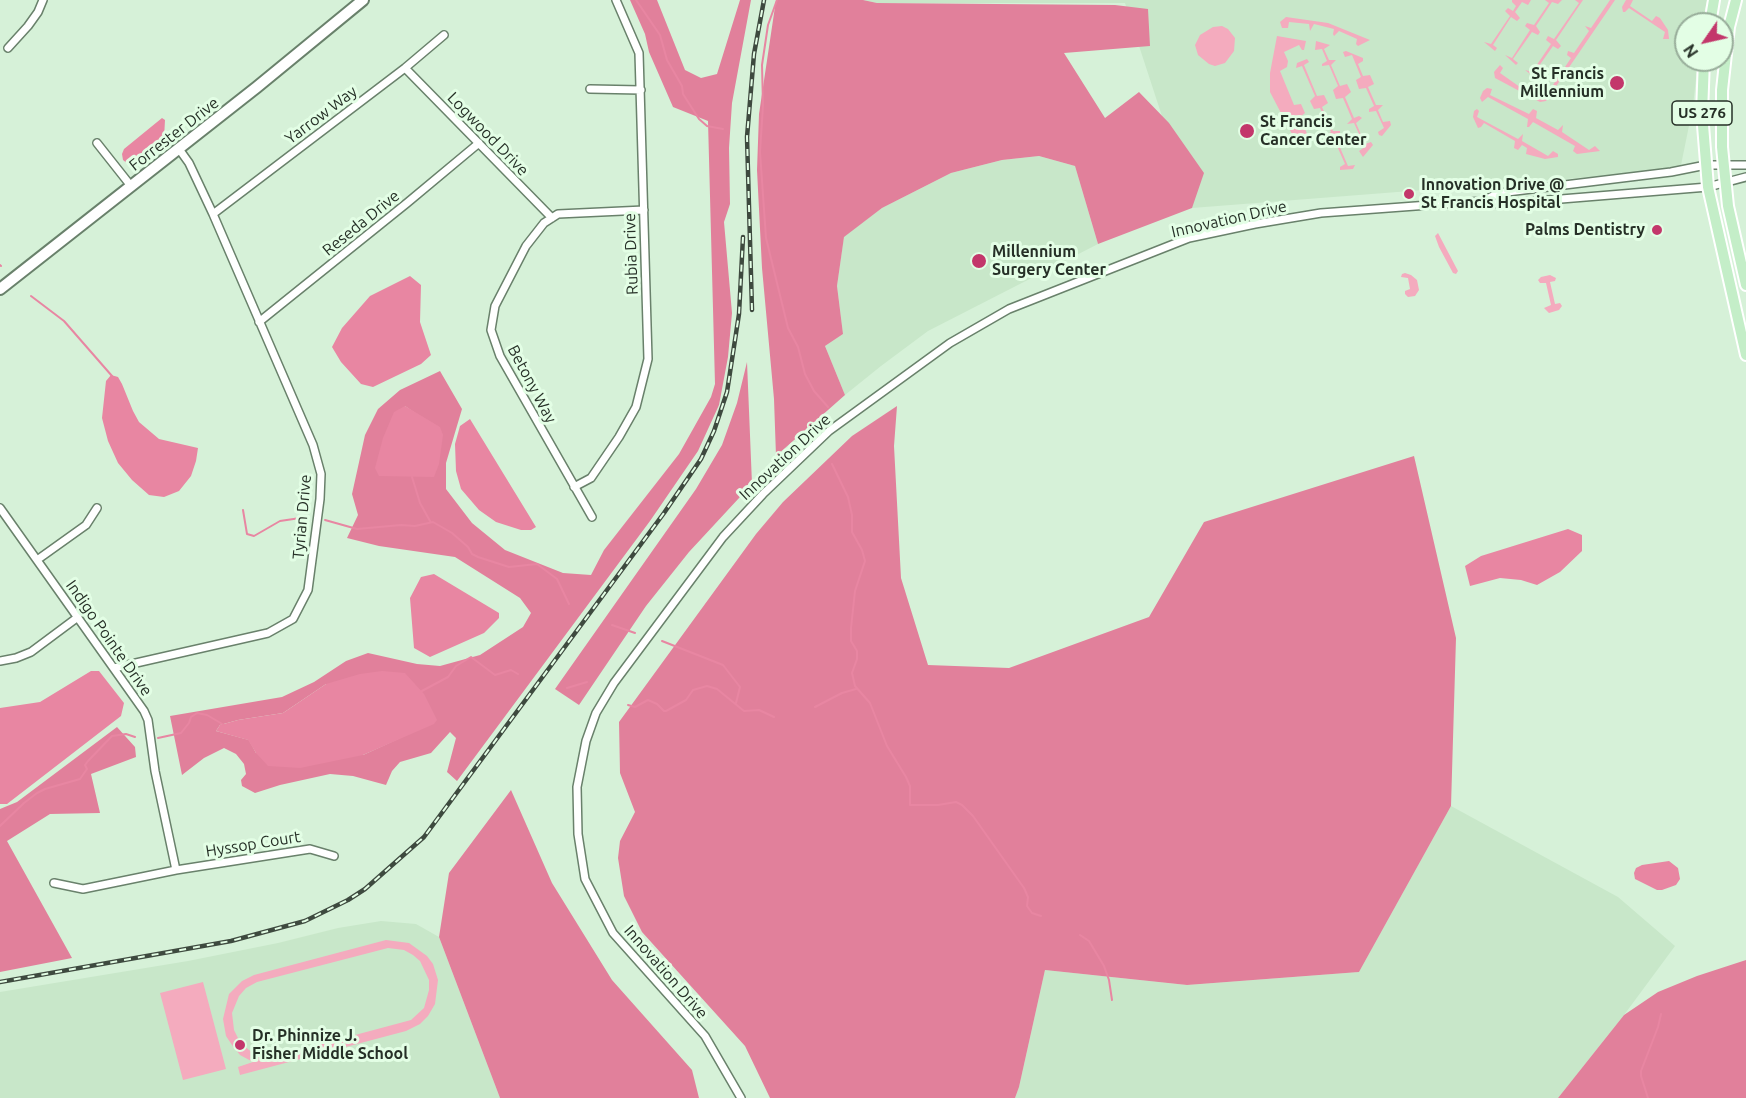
<!DOCTYPE html>
<style>
body{margin:0}
#map{position:relative;width:1746px;height:1098px;overflow:hidden;background:#d6f1d8;font-family:Ubuntu,sans-serif}
canvas{display:block}
.north{position:absolute;left:1674px;top:12px;width:60px;height:60px;box-sizing:border-box;background:#e3fee5;border:2px solid #97ac99;border-radius:50%;rotate:236deg;font-size:16px;font-weight:700;line-height:24px;text-align:center;color:#263027}
.north::after{content:'';display:block;margin:auto;width:21px;height:27px;background:#c3376b;clip-path:polygon(50% 0,100% 100%,50% 72%,0 100%)}
</style>
<div id="map">
<canvas width="1746" height="1098"></canvas>
<div class="north">N</div>
</div>
<script>
const ctx = document.querySelector('canvas').getContext('2d');
ctx.lineJoin = 'round';
function paint(path, color) { ctx.fillStyle = color; ctx.fill(path, 'evenodd'); }
const poly = rows => new Path2D(rows.map(r => 'M' + r).join(''));
function strokePath(path, color, width, dash) { ctx.strokeStyle = color; ctx.lineWidth = width; ctx.lineCap = dash ? 'butt' : 'round'; ctx.setLineDash(dash || []); ctx.stroke(path); }
function drawText(font, color, halo, rows, align = 'center') {
  ctx.font = font + ' Ubuntu,sans-serif'; ctx.lineWidth = 6; ctx.setLineDash([]); ctx.textBaseline = 'middle'; ctx.strokeStyle = halo; ctx.fillStyle = color; for (const [text, x, y, turn = 0] of rows) {
    ctx.save(); ctx.translate(x, y); ctx.rotate((+turn || 0) * Math.PI / 180); ctx.textAlign = isNaN(turn) ? turn : align; if (halo) ctx.strokeText(text, 0, 0); ctx.fillText(text, 0, 0); ctx.restore();
  }
}
paint(poly([
 [863,0,1707,0,1702,24,1686,24,1686,60,1698,60,1693,106,1680,170,1192,208,1125,3,877,3],
 [1039,156,1075,166,1098,244,928,331,881,366,845,395,825,346,843,334,837,286,844,236,882,208,951,173,1002,160],
 [1451,806,1618,897,1675,946,1624,1015,1558,1098,1015,1098,1019,1087,1045,970,1187,985,1359,972],
 [381,921,416,924,439,937,500,1098,0,1098,0,992,188,961,278,943,338,928]
]), '#c8e7c9');
paint(poly([
 [1512,0,1531,0,1528,5,1522,2,1515,12,1520,18,1517,21,1511,17,1493,45,1497,48,1495,51,1484,42,1491,44,1510,16,1505,11,1508,8,1513,11,1516,6,1512,2],
 [1545,0,1562,0,1558,4,1552,2,1536,26,1540,32,1538,35,1532,32,1513,59,1518,63,1516,65,1505,55,1512,58,1530,30,1525,26,1527,23,1534,25,1549,3],
 [1575,0,1583,0,1556,40,1561,46,1558,49,1553,46,1534,73,1538,77,1537,79,1525,70,1532,72,1551,44,1546,40,1548,36,1554,39,1579,3],
 [1610,0,1615,0,1546,101,1540,102,1495,78,1494,72,1500,65,1503,68,1500,73,1527,92,1532,87,1538,88,1545,85,1551,88,1571,58,1567,55,1568,51,1574,53,1589,31,1585,26,1591,28],
 [1626,0,1633,0,1630,6,1652,21,1656,16,1660,18,1668,30,1669,39,1663,39,1665,32,1629,8,1625,12,1623,12,1622,7],
 [1286,17,1328,23,1370,40,1358,46,1356,44,1357,39,1339,31,1334,36,1333,34,1334,29,1314,24,1310,31,1309,24,1289,22,1288,28,1282,28,1280,22],
 [1222,26,1228,29,1235,38,1234,51,1225,63,1215,66,1209,64,1198,55,1195,45,1200,35,1213,27],
 [1277,36,1306,41,1304,50,1302,50,1299,45,1284,52,1288,61,1287,67,1280,71,1294,105,1301,104,1305,113,1300,117,1308,136,1315,136,1314,138,1307,141,1300,141,1293,136,1270,92,1270,73],
 [1316,41,1330,45,1324,49,1329,60,1336,60,1331,65,1340,86,1347,84,1351,92,1345,97,1354,118,1359,116,1362,118,1356,123,1365,144,1371,142,1373,145,1363,157,1359,151,1365,147,1354,123,1347,124,1352,119,1343,98,1336,99,1333,90,1338,86,1329,65,1322,66,1322,64,1327,61,1322,49,1315,50],
 [1346,51,1363,58,1363,61,1358,64,1363,76,1370,75,1374,84,1368,87,1376,105,1383,105,1378,110,1383,122,1390,121,1391,125,1382,136,1379,135,1378,132,1384,128,1376,111,1369,112,1369,109,1374,106,1366,88,1359,89,1356,80,1361,77,1352,55,1345,57,1343,52],
 [1307,59,1309,62,1304,65,1317,96,1324,95,1328,103,1322,107,1333,131,1340,131,1340,133,1335,136,1348,166,1355,165,1353,169,1340,170,1340,167,1345,164,1333,137,1326,137,1326,135,1331,132,1320,108,1314,109,1310,101,1315,96,1302,66,1296,68,1297,63],
 [1487,88,1492,89,1490,95,1529,114,1533,109,1537,111,1536,118,1558,130,1563,125,1562,132,1589,150,1595,146,1600,151,1577,154,1573,151,1575,146,1533,122,1529,127,1527,127,1528,119,1488,97,1482,102,1480,98,1483,91],
 [1477,109,1479,111,1477,117,1518,139,1523,134,1522,141,1548,156,1553,151,1558,154,1558,157,1545,159,1526,154,1527,148,1522,145,1518,150,1514,148,1515,141,1484,123,1481,127,1478,128,1473,117,1474,111],
 [1438,233,1458,271,1456,274,1453,273,1439,247,1435,236],
 [1405,273,1411,275,1417,280,1419,290,1415,296,1408,297,1405,294,1405,291,1410,289,1408,278,1401,277,1402,274],
 [1550,275,1556,278,1555,281,1550,282,1555,304,1560,303,1562,306,1559,310,1549,313,1544,308,1551,305,1546,283,1540,283,1538,280,1541,277],
 [386,940,409,943,427,956,433,964,438,980,435,1004,428,1016,420,1024,406,1031,240,1075,238,1067,253,1062,240,1055,232,1045,226,1036,223,1019,229,994,242,981,254,975],
 [388,948,404,950,413,955,420,961,429,980,429,990,424,1008,411,1020,273,1057,259,1056,249,1050,240,1042,234,1030,232,1013,239,996,246,988,257,982],
 [203,982,226,1069,183,1080,160,993]
]), '#f4abbe');
paint(poly([
 [630,0,657,0,685,70,701,78,717,74,740,0,751,0,732,103,729,148,730,204,724,222,732,313,728,357,719,405,698,451,650,521,457,781,447,772,456,738,450,732,431,753,400,762,392,771,386,785,353,776,330,774,280,785,255,793,242,786,241,780,246,774,244,764,236,754,224,748,204,758,182,775,170,716,282,697,314,682,346,661,368,653,417,664,440,666,480,655,523,627,531,613,520,598,455,557,379,546,347,538,358,515,352,494,365,435,378,409,400,390,440,371,462,409,446,463,446,489,472,523,505,550,563,573,591,575,604,550,679,454,711,397,715,384,708,121,673,107,649,52,645,34],
 [405,406,422,418,434,476],
 [326,684,398,739,363,755,256,753,249,740,216,731,220,725,238,720,283,713],
 [776,0,863,0,877,3,1115,5,1148,9,1150,46,1064,53,1105,118,1139,92,1169,123,1204,173,1192,208,1098,244,1075,166,1039,156,1002,160,951,173,882,208,844,237,837,286,843,334,825,346,845,395,776,456,774,399,762,268,757,170,759,114],
 [747,362,752,484,689,552,646,606,579,705,555,689,696,489,722,445,737,403],
 [897,406,894,446,901,578,928,665,1009,668,1149,617,1204,522,1414,456,1456,638,1451,806,1359,972,1187,985,1045,970,1019,1087,1015,1098,770,1098,745,1046,642,932,624,896,618,858,620,841,635,812,620,773,619,722,756,534,783,502,852,436],
 [117,727,135,747,136,757,91,774,100,813,50,814,7,841,72,958,0,972,0,809,17,802],
 [511,790,552,883,612,980,692,1070,699,1098,500,1098,439,937,449,873],
 [1746,960,1746,1098,1558,1098,1624,1015,1658,992,1697,976]
]), '#e1809b');
paint(poly([
 [162,118,165,120,164,139,157,150,140,160,137,159,128,164,123,160,122,154,124,149],
 [410,276,421,285,420,322,431,355,421,364,373,387,361,384,341,362,332,347,342,328,370,296],
 [111,375,118,377,122,384,133,411,139,422,159,439,198,448,196,461,191,476,179,491,164,497,149,495,132,480,118,463,108,441,102,418,106,381],
 [405,406,440,427,443,435,439,464,434,477,379,476,375,468,383,438,394,412],
 [470,419,536,527,531,530,521,530,496,522,479,510,461,489,456,471,455,444,460,426],
 [1568,529,1582,535,1582,551,1560,572,1537,585,1521,580,1500,578,1470,586,1465,566,1481,556],
 [434,574,499,613,499,618,484,633,430,657,414,648,410,598,421,577],
 [91,671,99,671,124,703,121,716,7,804,0,804,0,708,40,702],
 [382,671,405,673,424,694,437,720,434,724,363,755,300,768,268,766,256,753,248,740,216,731,220,725,238,720,283,713,326,684,360,674],
 [1669,861,1678,868,1680,879,1676,885,1662,890,1657,890,1635,879,1634,873,1636,868,1642,865]
]), '#e886a2');
strokePath(poly([
 [636,0,660,35,667,60,682,86,683,94,699,119,707,126,723,129],
 [777,0,768,25,762,65,763,105,760,152,766,238,788,328,798,347,805,374,814,391,828,407],
 [0,265,1,266],
 [31,296,64,321,112,376],
 [832,464,848,497,852,515,852,532,862,550,865,561,855,591,851,628,851,641,857,651,857,659,852,673,855,686,870,703,887,746,906,777,910,786,910,805,938,805,956,802,962,805,973,816,1024,888,1028,897,1027,906,1032,913,1041,916],
 [412,477,420,503,430,521],
 [243,510,247,534,254,536,280,521,307,517],
 [325,520,357,529,401,525,415,526,433,522,452,533,468,547,472,554,478,557,509,567,537,564,557,579,569,604],
 [612,625,635,633],
 [662,641,723,665,740,687,736,703],
 [567,688,587,682],
 [420,692,448,677,456,666,471,657,495,675,511,670,518,674],
 [628,705,635,707,648,700,657,704,664,711,666,711,686,700,693,690,707,686,717,689,744,711,759,710,774,717],
 [815,707,842,693,856,689],
 [158,738,181,733,189,723,191,717,197,713,207,715,224,725],
 [0,826,24,803,37,793,45,789,80,779,87,769,85,765,88,761,112,736,126,734,135,737],
 [1080,935,1089,941,1104,966,1109,980,1112,1000],
 [1648,1098,1641,1076,1641,1071,1658,1027,1661,1014]
]), '#e886a2', 2);
const street = poly([
 [8,48,28,26,38,12,43,0],
 [405,68,552,218],
 [590,89,641,90],
 [97,143,131,186],
 [1483,201,1499,193,1671,172,1706,165,1746,165],
 [213,214,405,68,444,35],
 [259,322,407,203,479,143],
 [574,487,591,478,619,437,636,407,648,359,639,53,616,0],
 [0,508,144,711,148,720,155,771,176,870],
 [592,517,500,356,491,330,495,306,526,246,544,223,558,214,644,210],
 [37,560,86,525,97,508],
 [0,661,16,658,31,652,78,617],
 [114,668,268,633,293,619,308,590,320,499,321,474,313,445,213,214,189,163,179,149],
 [54,883,83,889,176,870,310,849,334,856],
 [741,1098,705,1036,613,933,585,879,578,834,577,787,586,741,596,713,614,683,723,537,763,494,829,431,950,343,1009,309,1189,238,1255,224,1321,213,1483,201,1500,204,1708,187,1746,177]
]);
const secondary = poly([
 [0,289,257,87,363,0]
]);
const primary = poly([
 [1736,0,1729,27,1722,90,1722,147,1728,206,1746,285],
 [1710,24,1714,0],
 [1704,60,1702,113,1708,187,1746,355]
]);
strokePath(street, '#69816b', 10);
strokePath(secondary, '#69816b', 14);
strokePath(primary, '#fff', 14);
strokePath(street, '#fff', 7);
strokePath(secondary, '#fff', 10);
strokePath(primary, '#c4eec8', 10);
const rail = poly([
 [752,310,747,137,754,54,764,0],
 [0,982,231,941,305,921,348,900,365,889,424,837,664,513,701,459,714,431,727,392,739,314,743,237]
]);
strokePath(rail, '#3e4a3f', 4.5);
strokePath(rail, '#e3fee5', 2, [7]);
for (const [x, y, r, color] of [
 [1617,83,8,"#c3376b"],
 [1247,131,8,"#c3376b"],
 [1409,194,6,"#c3376b"],
 [1657,230,6,"#c3376b"],
 [979,261,8,"#c3376b"],
 [240,1045,6,"#c3376b"]
]) { const dot = new Path2D(); dot.arc(x, y, r, 0, 2 * Math.PI); ctx.fillStyle = color; ctx.fill(dot); strokePath(dot, '#e3fee5', 2); }
for (const [x, y, w] of [
 [1702,113,60]
]) { const box = new Path2D(); box.roundRect(x - w / 2, y - 12, w, 24, 4.5); ctx.fillStyle = '#e3fee5'; ctx.fill(box); strokePath(box, '#263027', 1.5); }
drawText('bold 15px', '#263027', null, [
 ["US 276",1702,113]
]);
drawText('bold 16px', '#263027', '#e3fee5', [
 ["St Francis",1604,74,"right"],
 ["Millennium",1604,92,"right"],
 ["St Francis",1260,122],
 ["Cancer Center",1260,140],
 ["Innovation Drive @",1421,185],
 ["St Francis Hospital",1421,203],
 ["Palms Dentistry",1645,230,"right"],
 ["Millennium",992,252],
 ["Surgery Center",992,270],
 ["Dr. Phinnize J.",252,1036],
 ["Fisher Middle School",252,1054]
], 'left');
drawText('16px', '#263027', '#e3fee5', [
 ["Yarrow Way",321,115,-37],
 ["Forrester Drive",174,134,-38],
 ["Logwood Drive",488,134,46],
 ["Innovation Drive",1229,219,-13],
 ["Reseda Drive",361,223,-39],
 ["Rubia Drive",631,254,-92],
 ["Betony Way",532,384,62],
 ["Innovation Drive",785,457,-43],
 ["Tyrian Drive",302,517,-85],
 ["Indigo Pointe Drive",109,638,55],
 ["Hyssop Court",253,844,-9],
 ["Innovation Drive",666,972,49]
]);
</script>
